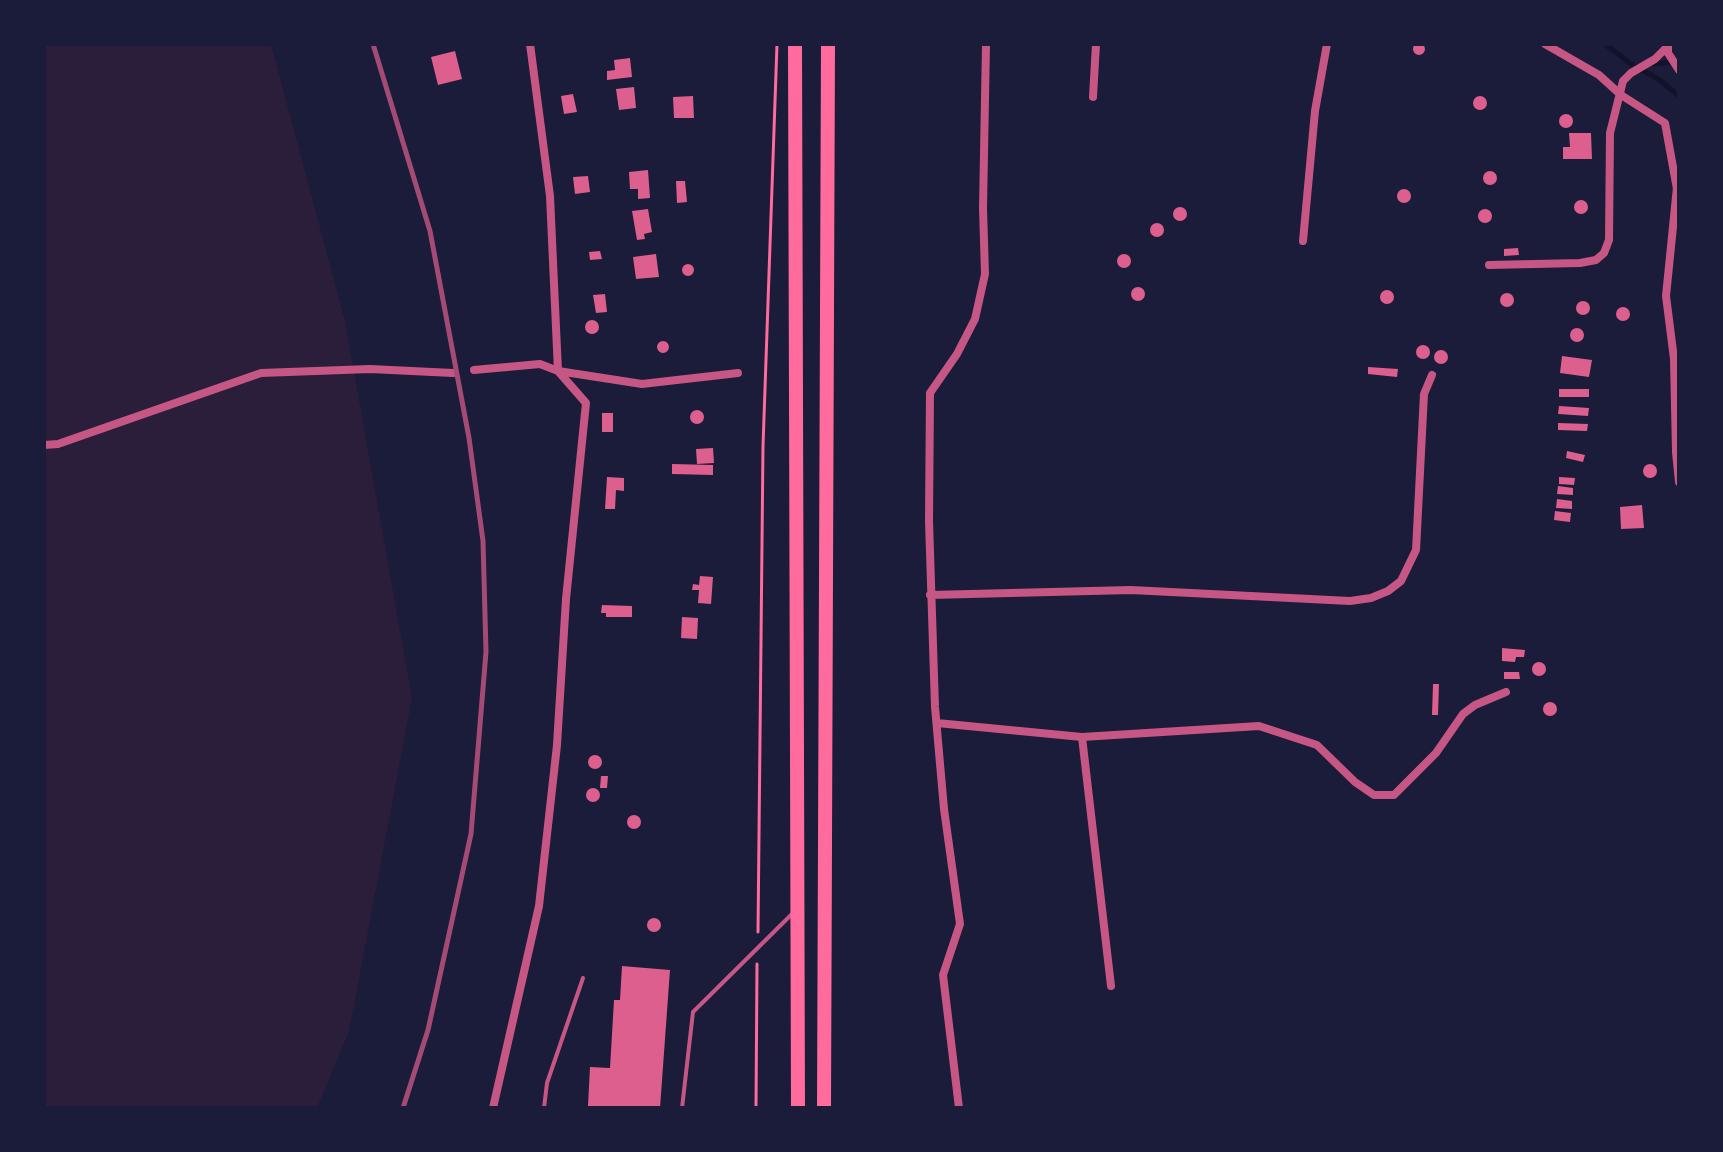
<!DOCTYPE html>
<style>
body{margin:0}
#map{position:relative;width:1723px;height:1152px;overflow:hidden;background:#1b1b3a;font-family:Lato,sans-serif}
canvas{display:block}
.frame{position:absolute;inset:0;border:46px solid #1b1b3a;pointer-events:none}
</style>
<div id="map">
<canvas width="1723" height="1152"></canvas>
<div class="frame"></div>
</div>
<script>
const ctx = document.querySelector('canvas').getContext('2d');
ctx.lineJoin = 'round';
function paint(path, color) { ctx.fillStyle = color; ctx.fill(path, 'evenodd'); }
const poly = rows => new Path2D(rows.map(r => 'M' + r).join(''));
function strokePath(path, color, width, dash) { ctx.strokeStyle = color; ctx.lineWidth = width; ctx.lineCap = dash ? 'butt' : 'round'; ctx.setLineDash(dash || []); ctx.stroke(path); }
paint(poly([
 [44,44,271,44,345,321,412,698,349,1032,317,1108,44,1108]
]), '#2a1e3b');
strokePath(poly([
 [1605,44,1631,64,1660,80,1679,96],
 [1648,64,1679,62]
]), '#12122b', 5);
paint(poly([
 '1413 49a6 6 0 1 1 12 0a6 6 0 1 1-12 0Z',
 [455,51,462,79,438,85,431,57],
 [630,58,632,77,607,80,607,71,615,70,614,60],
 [634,87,636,108,619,110,616,89],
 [573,94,577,112,564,114,561,96],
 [693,96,694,118,674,118,673,97],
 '1473 103a7 7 0 1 1 14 0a7 7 0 1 1-14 0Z',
 '1559 121a7 7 0 1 1 14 0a7 7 0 1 1-14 0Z',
 [1569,133,1591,133,1592,159,1563,159,1563,147,1570,147],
 [648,170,650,198,638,199,638,189,630,189,629,172],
 '1483 178a7 7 0 1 1 14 0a7 7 0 1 1-14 0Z',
 [588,176,590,192,575,194,573,177],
 [676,181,685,181,687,202,677,203],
 '1397 196a7 7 0 1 1 14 0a7 7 0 1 1-14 0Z',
 '1574 207a7 7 0 1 1 14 0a7 7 0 1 1-14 0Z',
 '1173 214a7 7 0 1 1 14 0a7 7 0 1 1-14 0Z',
 [648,209,652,232,644,234,645,239,637,240,632,211],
 '1478 216a7 7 0 1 1 14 0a7 7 0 1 1-14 0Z',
 '1150 230a7 7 0 1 1 14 0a7 7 0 1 1-14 0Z',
 [1518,248,1519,255,1504,256,1504,249],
 [600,251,602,259,590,260,589,252],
 [656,254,659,277,636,279,633,257],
 '1117 261a7 7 0 1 1 14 0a7 7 0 1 1-14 0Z',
 '682 270a6 6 0 1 1 12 0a6 6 0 1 1-12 0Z',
 '1131 294a7 7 0 1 1 14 0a7 7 0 1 1-14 0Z',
 '1380 297a7 7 0 1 1 14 0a7 7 0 1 1-14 0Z',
 '1500 300a7 7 0 1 1 14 0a7 7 0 1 1-14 0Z',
 [605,294,607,312,596,313,593,295],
 '1576 308a7 7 0 1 1 14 0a7 7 0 1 1-14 0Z',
 '1616 314a7 7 0 1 1 14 0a7 7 0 1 1-14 0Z',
 '585 327a7 7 0 1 1 14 0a7 7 0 1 1-14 0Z',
 '1570 335a7 7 0 1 1 14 0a7 7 0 1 1-14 0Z',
 '657 347a6 6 0 1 1 12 0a6 6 0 1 1-12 0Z',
 '1416 352a7 7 0 1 1 14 0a7 7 0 1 1-14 0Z',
 '1434 357a7 7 0 1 1 14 0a7 7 0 1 1-14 0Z',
 [1562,356,1592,360,1589,377,1560,373],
 [1368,367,1398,369,1397,377,1368,374],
 [1559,389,1589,389,1589,397,1559,397],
 [1559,406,1589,408,1588,416,1558,414],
 '690 417a7 7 0 1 1 14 0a7 7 0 1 1-14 0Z',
 [602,413,613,413,613,432,602,432],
 [1558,423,1588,424,1587,431,1558,430],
 [713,448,714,463,697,464,696,449],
 [1567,451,1585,455,1583,462,1566,458],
 [672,464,713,465,713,475,672,474],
 '1643 471a7 7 0 1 1 14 0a7 7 0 1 1-14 0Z',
 [607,477,624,478,624,491,616,490,615,509,605,509],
 [1559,477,1575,478,1574,485,1559,484],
 [1558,486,1573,488,1573,495,1557,494],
 [1557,499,1572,501,1572,509,1556,508],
 [1642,505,1644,528,1621,529,1620,507],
 [1555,511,1571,513,1570,522,1554,520],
 [700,576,713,577,711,604,698,603,699,590,692,590,693,584,699,585],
 [602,605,632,606,632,617,606,617,606,613,601,613],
 [682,617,698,618,697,639,681,638],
 [1502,648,1525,650,1524,657,1516,657,1515,662,1502,661],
 '1532 669a7 7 0 1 1 14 0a7 7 0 1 1-14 0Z',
 [1504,672,1519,672,1520,679,1504,679],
 [1433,684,1439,684,1438,715,1432,715],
 '1543 709a7 7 0 1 1 14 0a7 7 0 1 1-14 0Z',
 '588 762a7 7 0 1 1 14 0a7 7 0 1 1-14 0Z',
 [601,776,608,776,607,788,600,788],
 '586 795a7 7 0 1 1 14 0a7 7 0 1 1-14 0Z',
 '627 822a7 7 0 1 1 14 0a7 7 0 1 1-14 0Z',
 '647 925a7 7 0 1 1 14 0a7 7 0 1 1-14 0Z',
 [622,966,670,970,660,1108,588,1106,590,1067,610,1068,614,1000,620,1000]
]), '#dd5f8e');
strokePath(poly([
 [758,932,763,446,777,44],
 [756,1108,757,964]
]), '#ff6b9d', 3);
strokePath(poly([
 [544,1108,547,1083,583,978],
 [682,1108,693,1012,793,913]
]), '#c65784', 4);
strokePath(poly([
 [1545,44,1599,75,1621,95,1665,123,1677,189],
 [1668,46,1668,53,1679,70],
 [1093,97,1096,44],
 [1677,187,1666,296,1674,359,1676,452,1679,482],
 [1303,241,1315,111,1327,44],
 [1489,265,1580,263,1596,260,1604,253,1609,240,1610,133,1623,81,1631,73,1655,59,1668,46],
 [474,370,540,364,558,371,642,384,738,373],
 [44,445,58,444,261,373,370,369,453,373],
 [930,595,1131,590,1350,601,1371,598,1388,591,1401,581,1416,550,1424,394,1432,375],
 [937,723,1082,737,1259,726,1317,745,1355,782,1374,795,1394,795,1436,753,1463,714,1475,705,1506,692],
 [1082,737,1111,986],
 [493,1108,539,906,557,745,566,599,586,403,558,371,550,196,530,44],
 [959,1108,943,975,960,924,944,809,935,707,929,521,930,393,957,354,975,319,985,274,983,208,986,44]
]), '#c65784', 8);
strokePath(poly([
 [795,44,798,1108],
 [824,1108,828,44]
]), '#ff6b9d', 14);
strokePath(poly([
 [373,44,430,231,469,438,483,541,486,652,471,834,428,1030,403,1108]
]), '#a44b75', 5);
</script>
